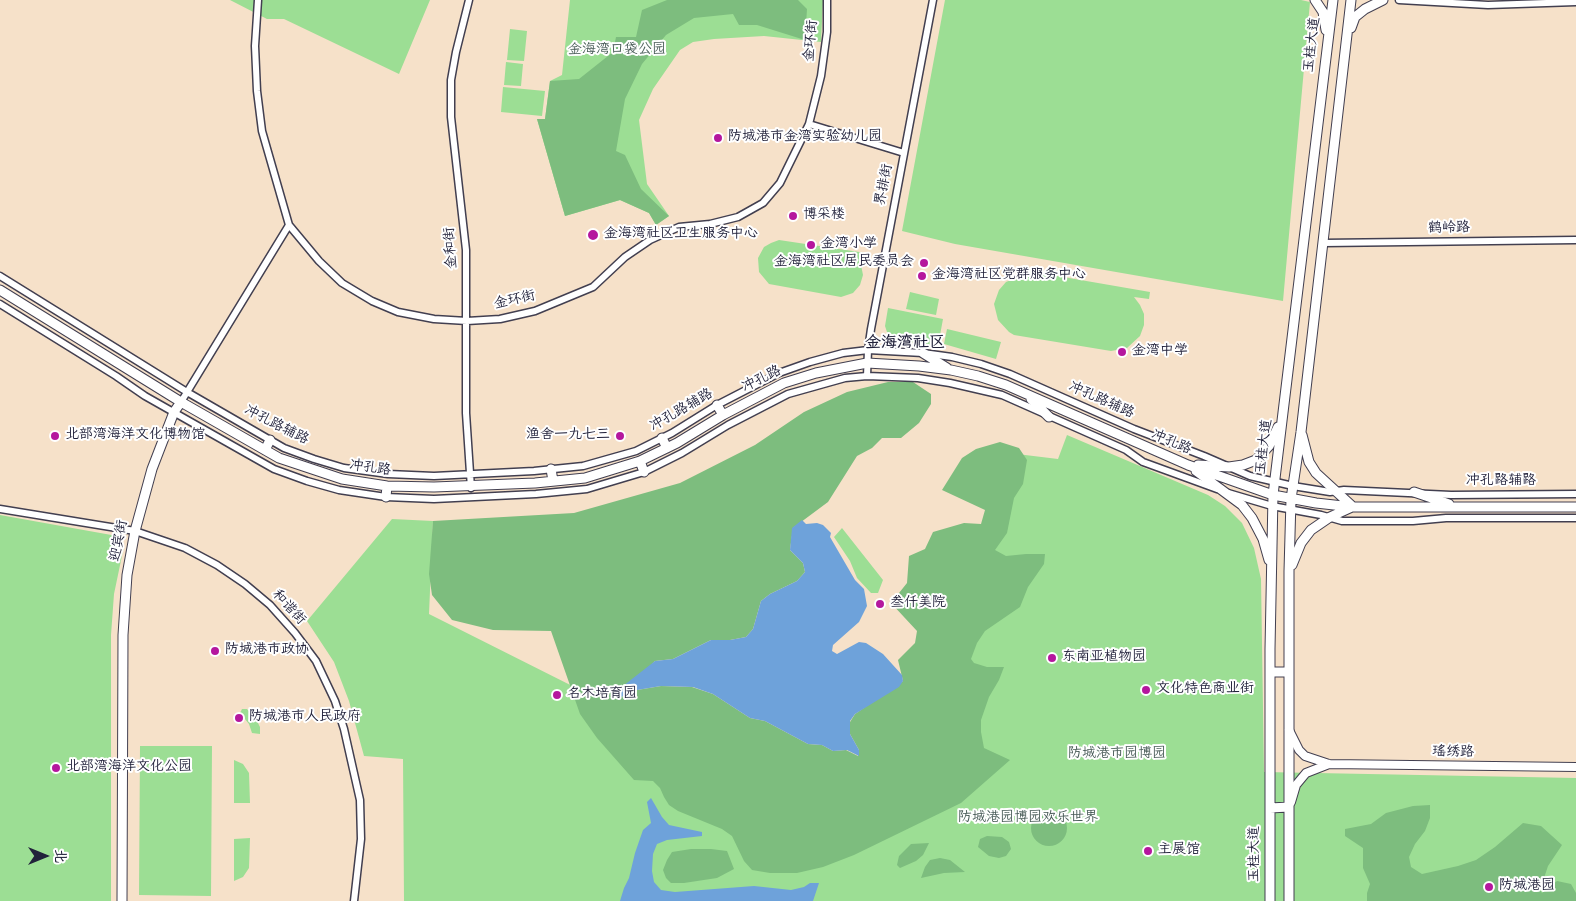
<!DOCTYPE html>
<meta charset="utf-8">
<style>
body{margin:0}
#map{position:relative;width:1576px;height:901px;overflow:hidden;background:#f6e1c9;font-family:Kalam,"LXGW WenKai TC",sans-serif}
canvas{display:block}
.north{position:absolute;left:20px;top:831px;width:50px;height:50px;-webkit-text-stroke:4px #fff;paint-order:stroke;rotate:90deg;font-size:14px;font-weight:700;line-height:20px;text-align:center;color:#22223b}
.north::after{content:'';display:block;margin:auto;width:18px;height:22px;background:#22223b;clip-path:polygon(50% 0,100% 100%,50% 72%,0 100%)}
</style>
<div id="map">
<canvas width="1576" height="901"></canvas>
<div class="north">北</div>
</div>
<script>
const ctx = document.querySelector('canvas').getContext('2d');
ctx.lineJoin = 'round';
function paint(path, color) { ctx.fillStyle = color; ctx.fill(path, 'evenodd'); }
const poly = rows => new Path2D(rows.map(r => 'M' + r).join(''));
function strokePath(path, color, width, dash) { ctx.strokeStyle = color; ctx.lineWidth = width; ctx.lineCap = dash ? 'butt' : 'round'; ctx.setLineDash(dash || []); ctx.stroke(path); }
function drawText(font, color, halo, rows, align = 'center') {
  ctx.font = font + ' Kalam,"LXGW WenKai TC",sans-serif'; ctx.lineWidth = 4; ctx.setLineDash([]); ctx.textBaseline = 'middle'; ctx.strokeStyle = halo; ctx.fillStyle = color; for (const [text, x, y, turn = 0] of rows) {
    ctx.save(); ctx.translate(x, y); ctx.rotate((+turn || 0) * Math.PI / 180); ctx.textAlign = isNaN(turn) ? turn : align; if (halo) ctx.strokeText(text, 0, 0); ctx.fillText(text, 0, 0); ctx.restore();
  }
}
paint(poly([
 [230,0,430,0,399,74,284,19,267,19],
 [570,0,823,0,821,42,764,36,714,39,693,42,680,50,653,89,639,120,647,184,669,216,656,225,649,213,620,200,565,216,537,119,545,119,550,81,562,75],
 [945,0,1301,0,1310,2,1283,301,955,244,902,231],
 [510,29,527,31,524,61,507,60],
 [506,62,523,64,521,86,504,85],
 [503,87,545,91,542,116,501,112],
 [779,240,866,253,865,260,860,260,863,275,860,285,853,293,841,297,769,284,759,272,758,258,764,247,771,243],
 [1017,269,1150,292,1149,299,1134,297,1140,305,1144,314,1144,325,1140,336,1127,348,1111,351,1014,335,1009,332,998,320,994,304,999,290,1006,282,1016,278],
 [910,292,939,299,936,315,906,309],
 [888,308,943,319,938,346,897,340,888,335,885,326],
 [947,329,1001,342,996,359,944,344],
 [1067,435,1208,495,1225,506,1242,523,1254,548,1261,579,1264,772,1576,778,1576,901,404,901,403,759,364,756,349,701,334,662,307,621,392,519,433,521,429,614,825,813,969,651,1017,454,1058,459],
 [0,515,117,536,122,539,124,546,114,594,111,635,111,901,0,901],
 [842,528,883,580,878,593,871,593,857,578,850,561,834,537],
 [242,709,247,709,257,721,260,727,260,734,252,733,249,724,240,713],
 [140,746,212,746,211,896,139,895],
 [234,760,243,764,249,773,250,803,234,803],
 [250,838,249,868,243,877,234,881,234,839]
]), '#9cde94');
paint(poly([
 [667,0,798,0,807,9,805,40,757,25,739,25,733,14,694,18,666,35,642,64,625,99,616,151,625,155,641,189,669,216,656,225,649,213,620,200,565,216,537,119,545,119,550,81,579,79,613,52,616,37,636,37,642,10],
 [888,382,913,382,931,394,931,404,919,423,901,438,882,438,872,448,857,456,828,502,793,528,790,550,803,563,805,572,797,581,770,594,761,601,753,629,746,637,730,640,711,640,673,659,655,661,622,697,637,690,661,686,692,687,713,694,750,718,765,721,808,744,822,745,833,751,846,750,858,756,859,750,850,734,850,722,855,714,903,681,898,660,915,643,917,631,891,603,907,583,909,556,925,549,933,532,964,523,981,524,985,510,942,490,962,458,976,449,1000,442,1019,448,1027,460,1023,484,1014,498,1007,533,995,550,1006,556,1026,554,1045,554,1044,564,1028,587,1020,607,985,631,977,643,971,659,974,663,987,667,1004,667,999,680,989,697,981,720,981,732,984,748,1010,760,961,803,854,855,823,867,797,873,770,873,752,870,744,861,732,836,722,829,678,811,669,805,664,797,660,788,653,781,634,780,597,738,580,714,551,631,493,630,452,620,432,595,429,574,433,521,574,513,680,483,755,445,804,412,847,392],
 [1430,805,1430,818,1425,831,1415,844,1409,857,1411,867,1422,874,1458,866,1476,860,1495,847,1523,823,1541,826,1562,845,1548,866,1540,890,1542,893,1557,881,1571,884,1576,893,1576,901,1367,901,1367,893,1370,884,1363,868,1363,848,1345,836,1345,829,1371,824,1386,813,1413,806],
 '1031 828a18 18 0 1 1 36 0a18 18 0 1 1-36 0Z',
 [987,836,1002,837,1009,842,1011,849,1006,856,999,858,989,856,978,847,980,839],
 [929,843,923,855,916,861,900,868,897,865,899,856,911,844],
 [691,849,711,849,727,851,734,869,717,878,684,883,671,883,666,878,663,870,667,860,672,852],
 [940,858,950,860,965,872,944,873,921,878,925,867,930,860]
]), '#7dbd7e');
paint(poly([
 [802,520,806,524,817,523,823,525,831,533,830,537,848,568,855,580,864,589,867,606,859,622,833,645,832,651,837,654,859,642,866,643,883,654,902,675,903,681,899,687,855,714,850,721,850,734,859,750,859,756,847,750,833,751,822,745,808,744,765,721,750,718,713,694,693,687,661,686,637,690,621,697,619,692,623,686,655,661,673,659,711,640,730,640,746,637,753,629,761,601,770,594,797,581,805,572,803,563,790,550,792,528],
 [651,798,662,817,669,825,702,832,702,836,667,840,657,844,653,854,652,871,654,882,661,890,675,892,754,886,791,890,804,887,810,883,819,883,813,901,620,901,624,888,629,878,635,853,643,830,651,823,647,802]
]), '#6ea2da');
const minor = poly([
 [258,0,255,46,257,91,262,131,289,225,319,261,342,283,372,301,398,312,434,319,467,321,500,319,535,311,593,287,625,257,650,240,679,227,710,224,738,217,763,203,780,183,809,124,821,76,827,32,827,0],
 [469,0,456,52,451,80,451,117,466,250,466,413,471,488],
 [1399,0,1488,5,1576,2],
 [809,124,904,153],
 [1323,243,1576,240],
 [0,276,187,392,284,448,314,459,344,468,388,474,434,476,534,471,583,466,636,451,672,433,717,405,779,373,810,362,843,353,868,350,923,353,952,357,981,364,1010,374,1134,429,1204,456,1250,476,1293,486,1330,492,1344,490,1451,495,1576,494],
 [0,304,116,376,145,396,274,469,307,481,339,490,386,497,434,499,536,494,587,489,644,472,682,453,728,425,788,394,845,378,867,376,918,378,950,383,1002,395,1126,450,1143,462,1217,489],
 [867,376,868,350,871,329,933,0],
 [181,402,289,225],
 [1228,493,1272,506,1321,515,1342,521,1413,521,1446,518,1576,518],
 [0,509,135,531,185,548,217,565,245,584,270,605,295,633,316,661,335,701,344,729,360,800,361,839,354,901]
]);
const tertiary = poly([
 [1289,730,1299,750,1305,756,1329,764,1576,767],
 [1291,802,1296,785,1306,773,1329,764]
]);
const secondary = poly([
 [1315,0,1323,12,1326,30],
 [1351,28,1355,17,1365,9,1383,0],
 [0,290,181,402,279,458,342,479,387,486,434,487,535,483,585,478,640,461,677,443,723,415,784,383,816,373,867,363,919,366,951,370,978,376,1006,385,1188,465,1273,495,1316,503,1352,507,1576,507],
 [923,353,947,368],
 [1031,399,1049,417],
 [717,405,723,415],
 [1302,435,1309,462,1316,473,1352,506],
 [662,438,667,448],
 [265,450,270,440],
 [640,461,644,472],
 [1198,465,1229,467,1243,465,1256,460,1269,446,1278,427],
 [551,469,553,481],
 [1196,471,1242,505,1252,518,1263,539,1269,560],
 [1414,492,1449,504],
 [386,497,387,486],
 [1292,565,1301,543,1311,530,1330,517,1352,507],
 [1270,672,1289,672],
 [1270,808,1289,807],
 [122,901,123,635,127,575,135,531,152,469,174,412,181,402],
 [1270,901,1270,649,1273,495,1333,0],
 [1289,901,1289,571,1291,499,1301,432,1351,0]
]);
strokePath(minor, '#423f50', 9);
strokePath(tertiary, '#423f50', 10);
strokePath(secondary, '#423f50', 11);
strokePath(minor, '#fff', 6);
strokePath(tertiary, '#fff', 8);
strokePath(secondary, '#fff', 9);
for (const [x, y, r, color] of [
 [718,138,5,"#b5179e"],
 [793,216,5,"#b5179e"],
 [593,235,6,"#b5179e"],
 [811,245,5,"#b5179e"],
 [924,263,5,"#b5179e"],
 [922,276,5,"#b5179e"],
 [1122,352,5,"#b5179e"],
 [55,436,5,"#b5179e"],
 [620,436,5,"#b5179e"],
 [880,604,5,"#b5179e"],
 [215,651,5,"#b5179e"],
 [1052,658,5,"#b5179e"],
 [1146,690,5,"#b5179e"],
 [557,695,5,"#b5179e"],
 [239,718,5,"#b5179e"],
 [56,768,5,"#b5179e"],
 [1148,851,5,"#b5179e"],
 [1489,887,5,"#b5179e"]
]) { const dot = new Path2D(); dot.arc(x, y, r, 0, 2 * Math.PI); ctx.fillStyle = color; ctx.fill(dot); strokePath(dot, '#fff', 2); }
drawText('14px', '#22223b', '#fff', [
 ["金环街",812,41,-85],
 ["玉桂大道",1313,45,-83],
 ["界排街",885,185,-79],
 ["鹤岭路",1449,229,-1],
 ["金和街",452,248,-94],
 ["金环街",515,301,-13],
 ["冲孔路",762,380,-26],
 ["冲孔路辅路",1101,401,24],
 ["冲孔路辅路",682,411,-30],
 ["冲孔路辅路",276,426,27],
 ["冲孔路",1171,443,23],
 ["玉桂大道",1265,447,-83],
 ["冲孔路",370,469,8],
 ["冲孔路辅路",1501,482],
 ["迎宾街",120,541,-79],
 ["和谐街",288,608,47],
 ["瑶绣路",1453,753,1],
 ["玉桂大道",1256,854,-90]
]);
drawText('14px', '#475a56', '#fff', [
 ["金海湾口袋公园",617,51],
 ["防城港市园博园",1117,755],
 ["防城港园博园欢乐世界",1028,819]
]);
drawText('14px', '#22223b', '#fff', [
 ["防城港市金湾实验幼儿园",728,138],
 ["博采楼",803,216],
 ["金海湾社区卫生服务中心",604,235],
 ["金湾小学",821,245],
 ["金海湾社区居民委员会",914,263,"right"],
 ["金海湾社区党群服务中心",932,276],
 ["金湾中学",1132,352],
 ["北部湾海洋文化博物馆",65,436],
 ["渔舍一九七三",610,436,"right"],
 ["叁仟美院",890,604],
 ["防城港市政协",225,651],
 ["东南亚植物园",1062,658],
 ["文化特色商业街",1156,690],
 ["名木培育园",567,695],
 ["防城港市人民政府",249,718],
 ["北部湾海洋文化公园",66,768],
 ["主展馆",1158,851],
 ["防城港园",1499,887]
], 'left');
drawText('bold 16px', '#22223b', '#fff', [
 ["金海湾社区",905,344]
]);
</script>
